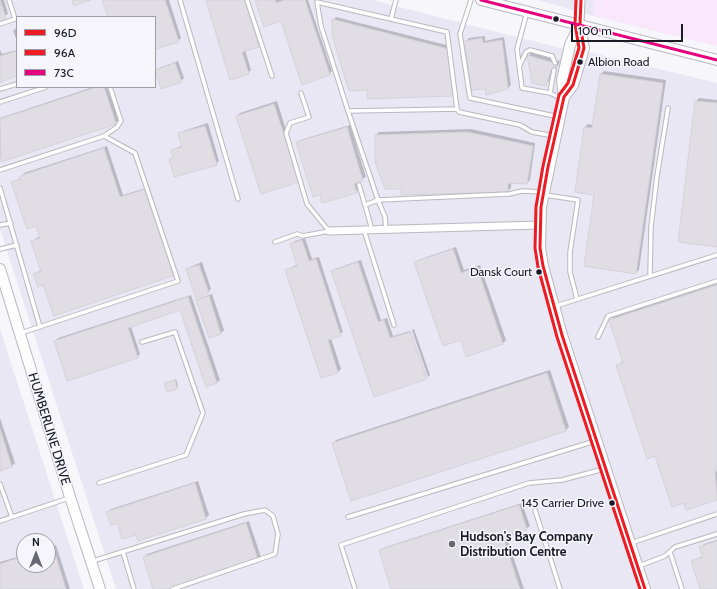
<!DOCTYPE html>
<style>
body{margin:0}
#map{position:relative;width:717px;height:589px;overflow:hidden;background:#f7f6fb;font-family:Cabin,sans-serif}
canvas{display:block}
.legend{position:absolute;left:16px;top:16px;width:140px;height:72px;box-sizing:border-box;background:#f6f5fc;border:1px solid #9e9ea6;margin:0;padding:5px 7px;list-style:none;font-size:12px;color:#1b1b26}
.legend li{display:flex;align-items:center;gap:8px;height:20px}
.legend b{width:20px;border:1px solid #9e9ea6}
.north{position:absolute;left:16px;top:533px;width:40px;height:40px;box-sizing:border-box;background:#f6f5fc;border:1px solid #9e9ea6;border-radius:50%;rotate:0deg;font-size:11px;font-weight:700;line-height:16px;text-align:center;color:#1b1b26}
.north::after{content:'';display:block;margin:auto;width:14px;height:18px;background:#686871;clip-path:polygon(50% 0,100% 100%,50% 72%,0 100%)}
.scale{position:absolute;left:571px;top:24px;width:112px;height:18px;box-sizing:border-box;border:2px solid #1b1b26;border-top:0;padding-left:5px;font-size:12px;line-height:14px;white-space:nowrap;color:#1b1b26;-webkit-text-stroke:3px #f6f5fc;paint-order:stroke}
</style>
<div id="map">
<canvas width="717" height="589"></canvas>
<ul class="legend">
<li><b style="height:5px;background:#ed1c24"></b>96D</li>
<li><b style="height:5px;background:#ed1c24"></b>96A</li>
<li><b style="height:5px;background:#e5007d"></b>73C</li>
</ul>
<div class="north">N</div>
<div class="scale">100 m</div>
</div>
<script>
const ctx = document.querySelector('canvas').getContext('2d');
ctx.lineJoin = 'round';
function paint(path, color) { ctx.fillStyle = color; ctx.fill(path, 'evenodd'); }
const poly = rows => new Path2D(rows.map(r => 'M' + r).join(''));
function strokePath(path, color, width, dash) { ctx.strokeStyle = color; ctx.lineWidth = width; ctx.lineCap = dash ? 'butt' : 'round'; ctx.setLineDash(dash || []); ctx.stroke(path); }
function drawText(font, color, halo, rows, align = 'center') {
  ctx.font = font + ' Cabin,sans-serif'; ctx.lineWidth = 3; ctx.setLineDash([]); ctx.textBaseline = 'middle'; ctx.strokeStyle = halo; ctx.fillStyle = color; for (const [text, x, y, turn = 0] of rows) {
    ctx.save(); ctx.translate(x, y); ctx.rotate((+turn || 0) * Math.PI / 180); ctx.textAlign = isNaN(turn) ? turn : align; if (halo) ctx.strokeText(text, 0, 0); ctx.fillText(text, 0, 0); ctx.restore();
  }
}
paint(poly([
 [0,0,372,0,564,49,593,53,717,83,717,589,116,589,0,229],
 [17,17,155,17,155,87,17,87],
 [538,0,594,0,593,16],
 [0,329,84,589,0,589],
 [24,541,48,541,48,565,24,565]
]), '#e9e7f3');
paint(poly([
 [594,0,717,0,717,46,593,16]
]), '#f9e8fb');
paint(poly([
 [0,0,4,0,8,14,0,18],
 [103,0,169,0,181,38,178,41,155,48,155,17,109,17],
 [207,0,249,0,262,43,259,46,245,50,251,70,248,73],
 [256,0,308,0,332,71,329,74,281,20],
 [336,17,450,46,455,92,452,95,368,89,333,20],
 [17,27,17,41,13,31],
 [485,36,485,41,504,37,511,85,508,88,466,41,469,38],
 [0,50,2,54,17,50,17,74,0,82],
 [531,53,560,61,558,66,555,70,553,69,549,81,546,85,528,56],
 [178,61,184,78,181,81,156,71,159,68],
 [604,71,666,80,639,270,635,273,596,194,585,127,588,124,594,125,601,74],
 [93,87,107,87,119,120,115,123,2,161,0,155,0,118],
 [699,98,717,100,717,246,696,101],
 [277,101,301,178,237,116,240,113],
 [208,123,219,161,216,164,170,159,173,156,172,150,183,145,180,134,183,131],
 [350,125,366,177,357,182,359,189,356,192,320,194,297,143,300,140],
 [471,129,535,143,530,180,527,183,511,182,511,188,508,191,402,188,376,135,379,132],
 [107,146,123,195,149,187,177,272,174,275,44,284,34,274,42,270,32,241,40,236,36,224,12,183,22,177,24,173],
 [305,238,312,259,319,257,343,332,331,338,341,369,338,372,321,377,286,270,298,264,292,244,295,241],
 [456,247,464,270,480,265,506,340,503,343,467,355,461,338,415,263,418,260],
 [361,260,381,320,387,318,393,336,410,331,427,378,374,395,332,272,335,269],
 [202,262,211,289,208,292,187,270,190,267],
 [717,284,717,498,686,508,656,455,618,365,623,361,610,321,613,317],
 [212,294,224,330,221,333,209,337,197,301,200,298],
 [191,295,220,380,216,383,181,309,131,326,140,354,137,357,55,341,58,338],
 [414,329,430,375,428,377,412,330],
 [550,370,569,427,566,430,352,500,333,443,336,440],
 [176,379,178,386,176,388,165,384],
 [0,418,15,463,12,466,0,470],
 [198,481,209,515,206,518,138,540,136,534,117,522,108,512,111,509],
 [522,503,530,526,526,529,506,535,524,589,392,589,380,551,383,548],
 [249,521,261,557,258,560,167,589,154,589,144,557,147,554],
 [717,540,717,589,701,589,692,561,703,556,701,547,704,544],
 [56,545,70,589,0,589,0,562,24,555,24,565,48,565,48,547]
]), '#0003');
const building = poly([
 [0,0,6,18,0,19,0,0],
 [72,0,91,0,74,6,72,0],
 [102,0,165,0,179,42,155,49,155,17,108,17,102,0],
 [206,0,245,0,259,47,242,52,249,74,230,80,206,0],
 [255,0,275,0,276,3,285,0,305,0,330,75,302,85,281,21,264,27,255,0],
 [332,19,448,49,453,96,367,99,367,90,349,91,332,35,332,19],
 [482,38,483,43,502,40,508,89,486,95,485,89,471,90,465,41,482,38],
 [17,51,17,75,0,83,0,56,17,51],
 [527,55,557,64,556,71,551,70,546,86,532,83,527,55],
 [175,63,182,82,161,89,155,70,175,63],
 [600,74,663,83,636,274,584,266,594,195,575,192,584,127,592,128,600,74],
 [97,87,104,87,116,124,1,162,0,119,97,87],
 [695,101,717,103,717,247,678,242,695,101],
 [274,104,299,182,261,194,236,116,274,104],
 [205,126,217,165,174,177,169,159,173,157,171,150,182,147,178,133,205,126],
 [347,127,363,181,354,184,357,193,322,203,320,195,313,197,296,142,347,127],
 [467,132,533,146,527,184,508,183,508,192,401,195,401,189,385,189,375,162,375,135,467,132],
 [104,148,120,197,146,189,175,275,54,316,43,285,38,287,33,274,41,272,31,241,40,238,36,226,27,229,11,182,21,179,20,176,104,148],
 [302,240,309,261,316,259,341,336,328,340,338,373,321,378,285,270,297,266,290,244,302,240],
 [453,249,461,273,477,267,503,344,466,357,461,340,443,346,414,262,453,249],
 [358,262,378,322,384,320,390,338,411,332,427,379,374,397,331,271,358,262],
 [199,265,209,293,196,298,186,269,199,265],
 [717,285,717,471,715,471,717,500,686,510,684,503,672,507,655,456,647,459,616,365,623,363,609,320,717,285],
 [209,296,221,334,209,338,196,300,209,296],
 [188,297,217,383,206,387,180,310,128,328,138,358,67,381,54,341,188,297],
 [547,373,566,431,351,501,332,443,547,373],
 [175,380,177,389,167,392,164,383,175,380],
 [0,429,12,467,0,471,0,429],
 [195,483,206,519,138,541,136,535,122,539,117,523,111,525,106,512,195,483],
 [519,505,527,530,503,537,520,589,391,589,379,550,519,505],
 [246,523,258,560,170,589,153,589,143,557,246,523],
 [717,541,717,589,700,589,691,561,703,557,699,547,717,541],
 [53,547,66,589,0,589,0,564,24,556,24,565,48,565,48,548,53,547]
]);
paint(building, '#e0dde5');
strokePath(building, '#d5d2da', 1);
const lane = poly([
 [180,0,238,199],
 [247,0,272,76],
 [471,0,460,34,470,98,559,117],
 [317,2,447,32,457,109,348,111,321,26,317,2],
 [527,12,517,49,522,88,550,93,563,99],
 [391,19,396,0],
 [0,24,15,19,9,0],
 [520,65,526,52,530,50,552,56,555,63],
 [0,89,17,84],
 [550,93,554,70],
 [0,102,46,87],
 [457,109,459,112,520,125,532,132,554,136],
 [348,111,378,200,365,205,372,230],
 [104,136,117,127,121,121,110,87],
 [0,170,104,136,135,153,178,281,21,333],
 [359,185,365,205],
 [0,188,40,327],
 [545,195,578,200,570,252,570,272,577,299],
 [0,225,11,223],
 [364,230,394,325],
 [386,230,385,217,378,200,509,194,522,191,543,192],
 [275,242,297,234,303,236,329,231,307,204,286,133,290,123,309,117,301,93],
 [0,249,17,245],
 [650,276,651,227,657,176,668,108],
 [556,306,717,255],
 [598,337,608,316,717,281],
 [99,483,186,455,203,413,175,332,142,342],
 [0,484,12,517],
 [535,510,560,589],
 [348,517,595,441],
 [0,521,69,498],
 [631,543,717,514],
 [123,552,134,589],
 [670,552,682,589],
 [93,561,244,514,265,510,273,516,278,534,275,554,173,589],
 [639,566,665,556,675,547,717,534],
 [355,589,341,545,529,483,562,480,604,469]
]);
const street = poly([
 [580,24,581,0],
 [329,231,539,225]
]);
const secondary = poly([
 [481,0,717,60],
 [580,24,570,45,562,80,564,97,541,207,540,248,543,266,562,335,645,589],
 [564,97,573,85,584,48,580,24],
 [0,269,70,497,100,589]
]);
strokePath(lane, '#b9b8c0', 5.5);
strokePath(street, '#b9b8c0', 9);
strokePath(secondary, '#b9b8c0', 12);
strokePath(lane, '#fefefe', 3.5);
strokePath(street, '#fefefe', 7);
strokePath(secondary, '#fefefe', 10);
strokePath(poly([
 [581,0,580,24,584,48,573,85,564,97,548,167,541,207,540,248,543,266,562,335,645,589]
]), '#ed1c24', 3);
strokePath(poly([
 [576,0,575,24,579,48,568,83,559,95,543,166,536,207,535,248,538,267,557,337,640,589]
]), '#ed1c24', 3);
strokePath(poly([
 [481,0,717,60]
]), '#e5007d', 3);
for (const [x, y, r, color] of [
 [556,19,3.5,"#1b1b26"],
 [580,62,3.5,"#1b1b26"],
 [539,272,3.5,"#1b1b26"],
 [612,503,3.5,"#1b1b26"],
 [452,544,4,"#686871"]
]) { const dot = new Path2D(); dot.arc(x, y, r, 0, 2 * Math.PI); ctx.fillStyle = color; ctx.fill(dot); strokePath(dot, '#f6f5fc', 1.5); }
drawText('12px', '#1b1b26', '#f6f5fc', [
 ["Albion Road",588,62,"left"],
 ["Dansk Court",532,272],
 ["145 Carrier Drive",604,503]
], 'right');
drawText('13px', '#1b1b26', '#f6f5fc', [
 ["HUMBERLINE DRIVE",49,429,73]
]);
drawText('bold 13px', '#1b1b26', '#f6f5fc', [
 ["Hudson's Bay Company",460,537],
 ["Distribution Centre",460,552]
], 'left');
</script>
